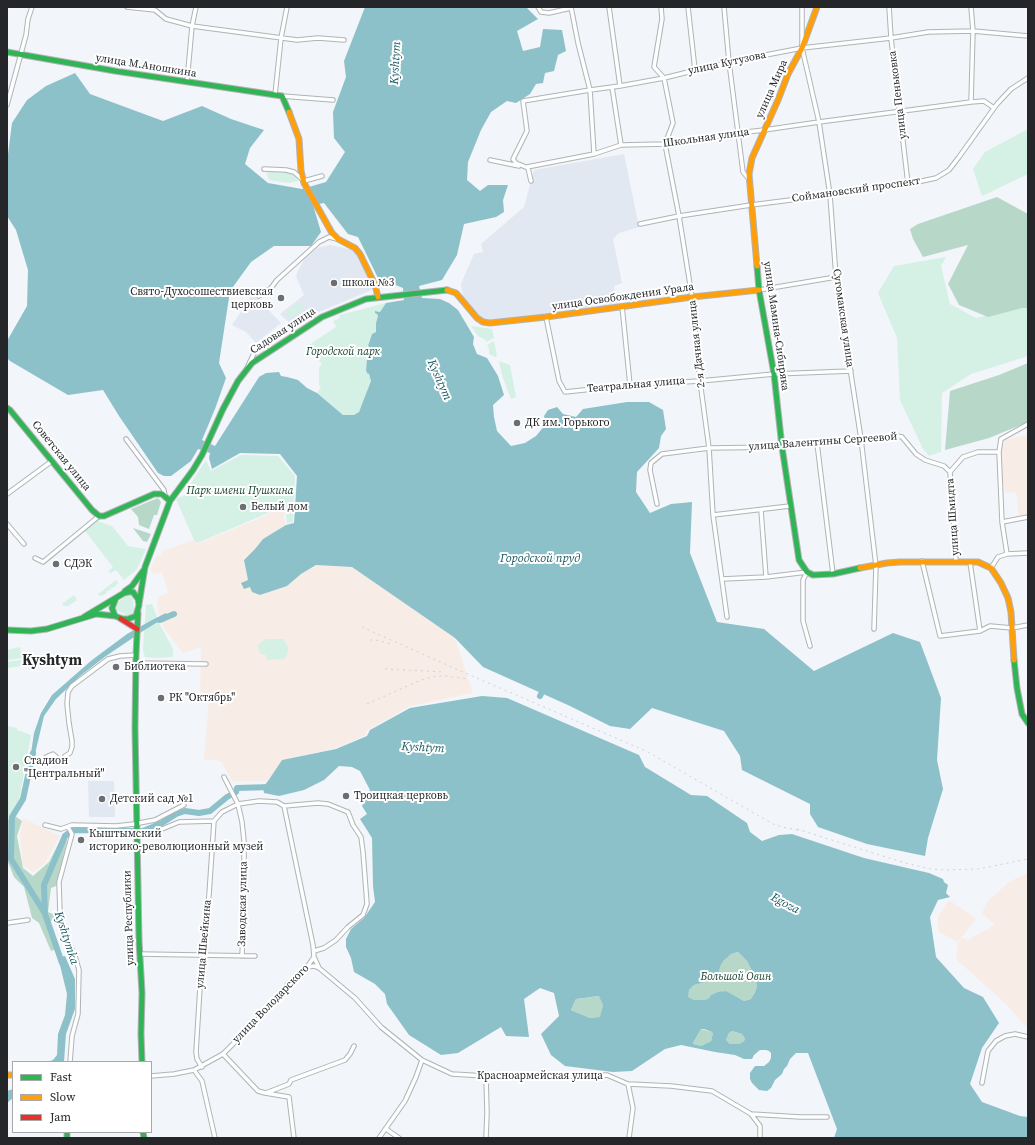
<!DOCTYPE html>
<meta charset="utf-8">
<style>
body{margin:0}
#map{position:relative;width:1035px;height:1145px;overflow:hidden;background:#f2f5f9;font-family:"Source Serif 4",serif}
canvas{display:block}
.frame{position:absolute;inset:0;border:8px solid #242629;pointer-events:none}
.legend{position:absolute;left:12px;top:1061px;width:140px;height:72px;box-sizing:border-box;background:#fff;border:1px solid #a7a8a9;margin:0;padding:5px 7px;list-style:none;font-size:12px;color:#242629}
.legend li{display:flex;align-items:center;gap:8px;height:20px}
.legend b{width:20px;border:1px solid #a7a8a9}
</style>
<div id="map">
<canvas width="1035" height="1145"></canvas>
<div class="frame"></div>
<ul class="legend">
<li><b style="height:5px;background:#30b455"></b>Fast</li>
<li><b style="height:5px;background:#ff9f0a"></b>Slow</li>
<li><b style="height:5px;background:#e5322d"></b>Jam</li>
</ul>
</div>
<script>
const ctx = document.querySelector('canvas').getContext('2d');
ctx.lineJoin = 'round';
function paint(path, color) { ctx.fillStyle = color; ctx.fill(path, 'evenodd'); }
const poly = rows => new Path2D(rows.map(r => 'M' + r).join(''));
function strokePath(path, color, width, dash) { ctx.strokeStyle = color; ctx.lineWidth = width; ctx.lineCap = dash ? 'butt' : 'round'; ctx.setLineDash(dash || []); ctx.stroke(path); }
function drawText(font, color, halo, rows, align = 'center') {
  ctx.font = font + ' "Source Serif 4",serif'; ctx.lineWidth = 4; ctx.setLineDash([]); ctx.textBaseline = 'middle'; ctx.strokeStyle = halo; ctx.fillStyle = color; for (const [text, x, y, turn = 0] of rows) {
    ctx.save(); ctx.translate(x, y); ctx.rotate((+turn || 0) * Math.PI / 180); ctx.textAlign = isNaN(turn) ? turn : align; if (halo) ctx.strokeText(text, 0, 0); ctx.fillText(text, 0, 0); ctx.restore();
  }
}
paint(poly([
 [1028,435,1028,516,1019,517,1016,492,1005,493,1000,455,1005,440],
 [285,503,284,518,286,525,263,539,255,549,244,560,250,587,260,595,287,586,301,574,317,565,352,567,455,638,473,693,410,706,366,731,366,735,336,748,282,760,268,781,232,781,221,761,204,759,209,699,200,698,201,647,183,653,164,628,157,607,158,597,168,592,162,572,153,574,150,569,157,556,162,555,162,551,194,540,197,544,270,514,268,508],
 [23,818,60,836,45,863,33,872,23,865,20,834],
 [1028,873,1028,1029,1007,1005,956,959,958,945,961,938,957,942,938,931,938,916,949,900,976,919,961,938,968,940,995,925,982,913,987,902,1009,882]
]), '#f8ece7');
paint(poly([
 [624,154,639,227,619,233,613,239,622,283,614,286,618,306,517,318,485,320,477,316,463,297,461,284,463,279,474,254,483,252,481,244,524,207,534,170],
 [330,245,354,250,359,257,372,290,311,315,308,313,292,325,280,314,304,295,296,276,297,273,305,258,317,248],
 [253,294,281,323,256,343,246,332,232,325],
 [88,781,114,781,115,817,89,817]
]), '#e1e8f1');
paint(poly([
 [1028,129,1028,174,982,196,973,169,985,152],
 [271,171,284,171,294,174,298,181,289,183,269,180,266,172],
 [946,257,941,266,950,304,976,318,1028,305,1028,356,971,374,942,393,941,452,929,456,923,449,900,400,897,338,878,293,894,266],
 [299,302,304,308,291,319,286,313],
 [386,303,380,312,377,311,375,313,377,313,378,316,376,323,376,332,372,334,369,342,371,348,370,353,367,358,366,370,369,374,371,381,362,404,359,412,354,415,343,415,317,393,321,387,319,385,319,368,322,364,306,347,336,327,333,321,339,319,340,315],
 [471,326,492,329,494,338,486,342,484,339,478,336],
 [494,341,497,356,495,357,489,354,489,348,487,345],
 [499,361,510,365,516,397,511,399,502,375],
 [241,455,278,456,295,476,293,522,287,523,285,502,267,507,268,513,197,543,194,540,176,499,190,493,189,486,206,460,211,471],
 [98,520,100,522,112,526,128,546,146,549,137,569,124,580,116,570,110,573,109,571,113,567,85,531],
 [116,580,118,583,114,587,111,588,110,590,107,591,106,594,100,596,98,594],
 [74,595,77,600,68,606,64,606,62,604],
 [127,595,132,596,133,599,134,612,129,615,126,615,114,609,115,605],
 [152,604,160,625,173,649,173,657,157,658,145,657,143,649,146,605],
 [266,639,284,639,288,648,287,655,284,659,267,660,266,655,260,654,258,646,261,642],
 [20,647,22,658,7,660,7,650],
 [21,660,22,666,7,668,7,662],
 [7,726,17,728,17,730,31,735,19,800,11,813,7,823,8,846,7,846]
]), '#d5f0e4');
paint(poly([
 [997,197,1028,214,1028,308,1022,308,988,317,959,305,948,284,968,245,923,257,913,239,910,229,918,224],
 [1028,363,1028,422,989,438,945,450,950,391,999,375],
 [158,498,161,502,157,515,154,515,149,529,139,525,138,517,131,509],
 [133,528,151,534,147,542,143,541],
 [11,813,22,821,17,836,23,868,33,876,49,862,62,837,67,841,56,886,51,888,48,912,56,915,47,926,56,949,51,951,39,923,32,918,24,887,14,877,7,860,8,846,7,823],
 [738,952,747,961,755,977,757,986,755,992,751,999,744,1001,725,991,711,995,708,999,702,1000,694,1000,687,997,689,990,694,985,717,979,719,974,720,967,723,960,731,954],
 [600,996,603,1005,601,1017,590,1018,571,1010,576,999],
 [701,1029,712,1032,713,1035,711,1037,712,1039,711,1041,701,1046,694,1044,693,1043],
 [732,1031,742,1034,745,1039,744,1041,739,1044,730,1044,726,1040,729,1033]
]), '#b7d8c9');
paint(poly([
 [365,7,526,7,538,19,517,31,523,51,540,47,543,29,562,30,566,51,558,55,554,71,545,73,543,83,536,84,530,94,516,103,507,101,491,112,481,130,468,162,467,180,480,191,488,185,508,185,503,200,504,212,496,217,464,224,457,255,442,280,419,286,422,298,440,299,449,303,458,310,474,337,473,344,477,354,487,358,498,376,504,395,493,405,494,417,497,431,511,446,525,443,536,436,546,424,544,416,548,410,557,407,563,414,576,417,583,409,627,402,649,402,663,410,666,429,661,436,659,448,637,472,636,492,650,513,671,504,692,502,690,553,717,622,764,629,814,671,893,633,920,642,941,698,937,760,943,789,928,838,925,856,867,844,818,827,810,814,810,804,742,770,740,756,724,731,652,708,630,729,610,726,570,706,483,667,455,638,352,567,316,565,301,574,287,586,260,595,252,592,250,587,244,589,241,583,248,580,244,560,255,549,263,539,286,525,294,523,297,476,280,454,240,453,212,469,209,458,210,453,198,449,191,461,171,476,164,476,158,473,119,416,103,390,68,395,10,361,7,358,7,341,27,306,28,270,16,230,7,216,7,162,12,123,27,100,46,86,75,73,90,94,163,121,202,106,231,119,264,130,250,148,245,164,268,183,302,189,326,182,345,152,334,138,333,112,346,77,344,61],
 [324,203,348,234,358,237,378,278,403,288,404,300,386,303,380,312,375,311,375,313,377,314,378,316,376,323,376,332,372,334,368,346,370,348,370,353,367,358,366,370,367,373,369,374,371,381,362,404,359,412,354,415,343,415,317,393,307,388,298,380,287,377,281,376,279,372,266,373,259,377,215,446,202,440,215,409,226,378,219,363,230,291,251,262,274,246,311,246,321,232,313,205],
 [166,613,168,618,156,623,143,631,106,656,80,676,56,699,44,716,33,762,30,760,34,733,41,713,52,695,92,660,127,634,152,620],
 [482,696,507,698,639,755,645,767,691,795,707,796,747,823,750,832,762,841,779,835,792,834,864,858,929,873,943,879,944,882,948,885,946,893,950,897,938,900,930,917,936,957,964,988,983,997,999,1023,982,1048,970,1084,982,1102,1020,1116,1028,1117,1028,1138,834,1138,837,1129,808,1053,796,1053,790,1059,787,1066,784,1069,782,1074,775,1080,771,1088,767,1091,759,1090,752,1083,750,1079,750,1073,755,1066,764,1066,769,1062,771,1058,771,1053,769,1051,766,1050,760,1050,754,1055,752,1059,744,1059,735,1055,715,1052,681,1045,665,1049,632,1071,613,1072,565,1066,551,1055,541,1034,559,1016,554,993,540,988,524,999,529,1037,506,1036,501,1027,458,1053,441,1055,409,1035,387,1004,385,994,375,984,354,972,351,958,346,947,346,939,351,929,364,918,375,902,373,886,372,838,360,819,367,814,362,806,370,790,360,771,352,767,339,766,324,780,304,790,279,796,264,793,263,787,268,781,282,760,336,749,367,736,370,730,410,708],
 [738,952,747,961,755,977,757,986,755,992,751,999,744,1001,726,991,718,992,711,995,708,999,702,1000,694,1000,688,997,689,990,694,985,717,979,719,974,720,967,723,961,731,954],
 [599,996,603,1005,600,1017,590,1018,571,1010,576,999],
 [701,1029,704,1029,712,1032,713,1035,711,1037,712,1039,711,1041,701,1046,694,1044,693,1043],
 [732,1031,742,1034,745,1039,744,1041,739,1044,730,1044,726,1040,729,1033],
 [65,956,75,979,75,1009,66,1034,64,1062,47,1062,53,1060,57,1055,58,1034,65,1015,67,994,58,957],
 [13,1089,13,1098,7,1103,7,1091]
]), '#8dc1ca');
strokePath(poly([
 [160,620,174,614],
 [540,696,545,686],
 [33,753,23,799,12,817,11,859,44,912],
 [62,963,45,914,44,885,65,836,73,830,143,831,162,823,176,814,185,811,199,813,210,811,227,797,236,792,237,788,271,787]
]), '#8dc1ca', 6);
const street = poly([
 [127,7,155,10,166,19,192,26,297,40,318,38,344,40],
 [538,7,541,12,549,13,571,8],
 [571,7,578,43,590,90,594,154],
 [609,7,620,86],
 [661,7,662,19,654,67,664,78,673,123,665,144,679,216,692,297,700,381,709,448,713,515,727,617],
 [688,7,695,70],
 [724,7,729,62,743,172,749,179],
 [802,7,802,48,819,122,830,195,836,277,861,439,876,566,874,629],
 [889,7,891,38,908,184],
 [971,7,973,31,971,102],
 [187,82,192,26,196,7],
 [612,87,621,145],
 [275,95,281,38,287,7],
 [282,96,333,100],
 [7,105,26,35,28,19,32,7],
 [490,160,519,166],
 [527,167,594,154,621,145,665,144,738,133,764,130,819,122,971,102,984,101,994,108],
 [264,169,286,170,294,172,304,181,322,176],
 [531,181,528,168,516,163,513,159,527,131,523,101,590,90,620,86,664,78,729,62,802,48,891,38,928,32,973,31,1028,36],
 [640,224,679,216,751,205,830,195,908,184,936,178,949,170,959,157,997,104,1011,89,1028,78],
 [759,290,836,277],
 [259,296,271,288,277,280,319,242,329,237,337,239],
 [622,306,630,385],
 [546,317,559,381,565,392,630,385,700,381,774,374,851,371],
 [248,366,256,349],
 [126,439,164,490,165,496],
 [817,443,833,574],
 [950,472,956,562],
 [7,494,52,461],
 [657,504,650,470,651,463,662,454,709,448,782,447,817,443,897,436,902,437,916,454,925,460,944,466,950,472,963,457,978,452,999,452,1001,439,1028,424],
 [761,510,766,577],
 [713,515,790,506],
 [1002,522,1028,517],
 [7,524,24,544],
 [1007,554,1028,553],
 [35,558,43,562,99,516],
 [922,561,940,636,980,631,990,626,1012,628,1028,625],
 [970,562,980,631],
 [991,568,998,557,1007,554,1002,522,999,452],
 [807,572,803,580,803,621,810,646],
 [722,579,766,577,807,572],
 [136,663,206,664],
 [46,757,53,754,62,762,65,756,70,753,72,747,72,741,69,723,67,704,68,692,72,686,108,659,120,656,136,655],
 [224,777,238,804,242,822,244,841,244,903,242,956],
 [45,825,61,829,72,825,116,826,134,824,155,820,184,805],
 [68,827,72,834,59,882,60,914,65,935,75,956,79,970,78,1014,72,1036,70,1062],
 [138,835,150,834,179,822,214,821,222,812,238,804,259,801,277,802,284,806,318,803,328,804,348,812,353,825,361,837,363,852,367,904,363,915,348,927,336,940,324,948,314,951],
 [7,923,28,920],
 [140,954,255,956],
 [314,957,319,968,355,998,381,1027,422,1060,452,1074,486,1076,555,1077,607,1075,628,1084,671,1086,712,1091,751,1114,800,1117,827,1117],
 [307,967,314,966,319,968],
 [223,1054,258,1091,265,1093,289,1097,294,1138],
 [202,1067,197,1059,196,1052,202,955,209,895,214,821],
 [194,1070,202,1081,215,1138],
 [151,1076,174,1074,194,1070,223,1054,262,1015,288,984,307,967,314,957,313,945,284,806],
 [982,1083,988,1051,996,1041,1005,1036,1015,1034,1028,1037],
 [628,1084,633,1108,629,1138],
 [266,1093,289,1084,291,1080,345,1060,350,1054,354,1046],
 [751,1114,760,1126,760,1138],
 [386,1129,399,1138],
 [379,1138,405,1101,416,1077,422,1060],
 [486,1138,487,1113,486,1076]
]);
const fast = poly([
 [7,52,115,71,282,96,289,112],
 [757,266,759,290,774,374,782,447,799,560,807,572,813,575,833,574,860,568],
 [7,408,10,410,92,510,99,516,104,516,154,494,162,494,170,501],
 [125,591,132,586,143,571],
 [139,604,145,567,170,501,193,470,202,455,223,409,238,381,252,363,322,317,366,299,447,290],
 [138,613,136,655,135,728,139,940,142,993,141,1034,142,1062],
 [84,617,124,593,128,592,133,592,138,599,139,605,136,616,128,619,123,619,115,616,112,608,116,598],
 [7,630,31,631,47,629,96,614,115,616],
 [1014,660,1017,688,1022,714,1028,723],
 [67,1132,67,1138],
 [143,1132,144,1138]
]);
const slow = poly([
 [289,112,299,139,301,171,304,183,332,233,338,239,355,248,360,254,375,285,378,297],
 [757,266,749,174,752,158,778,100,788,74,802,48,817,7],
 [447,290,456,293,477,318,483,322,490,323,546,317,692,297,759,290],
 [860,568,887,563,900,562,978,562,991,568,1001,583,1008,598,1011,612,1014,660],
 [7,1075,13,1075]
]);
const jam = poly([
 [121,619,137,629]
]);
strokePath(street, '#b1b3b6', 5.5);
strokePath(fast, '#b1b3b6', 7);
strokePath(slow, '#b1b3b6', 7);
strokePath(jam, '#b1b3b6', 7);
strokePath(street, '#fdfefe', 3.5);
strokePath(fast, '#30b455', 5);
strokePath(slow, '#ff9f0a', 5);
strokePath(jam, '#e5322d', 5);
strokePath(poly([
 [362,627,456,669,648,752,773,824,782,827,802,831],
 [370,640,376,640,391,644],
 [385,669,444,672],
 [367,704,421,680,437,676,447,676,468,679],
 [797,829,905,863,931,869,945,870,978,869,1028,859]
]), '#d1d1d3', 1, [2, 4]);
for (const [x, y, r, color] of [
 [334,283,4,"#6c6e72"],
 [281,298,4,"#6c6e72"],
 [517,423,4,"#6c6e72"],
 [243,507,4,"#6c6e72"],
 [56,564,4,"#6c6e72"],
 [116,667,4,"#6c6e72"],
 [161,698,4,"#6c6e72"],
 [16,767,4,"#6c6e72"],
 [346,796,4,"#6c6e72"],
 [102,799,4,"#6c6e72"],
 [81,840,4,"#6c6e72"]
]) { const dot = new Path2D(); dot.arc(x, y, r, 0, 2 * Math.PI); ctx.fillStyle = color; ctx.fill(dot); strokePath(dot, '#fff', 1.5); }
drawText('11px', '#242629', '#fff', [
 ["улица Кутузова",727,63,-12],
 ["улица М.Аношкина",146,66,9],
 ["улица Мира",772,89,-66],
 ["улица Пеньковка",898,95,-97],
 ["Школьная улица",706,138,-8],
 ["Соймановский проспект",856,190,-8],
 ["улица Освобождения Урала",623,297,-8],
 ["Сугомакская улица",843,318,82],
 ["улица Мамина-Сибиряка",776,326,82],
 ["Садовая улица",283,331,-33],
 ["2-я Дачная улица",697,344,-96],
 ["Театральная улица",636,385,-5],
 ["улица Валентины Сергеевой",823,442,-4],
 ["Советская улица",61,456,51],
 ["улица Шмидта",953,517,-94],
 ["Заводская улица",243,904,-89],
 ["улица Республики",129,918,-92],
 ["улица Швейкина",204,944,-85],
 ["улица Володарского",271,1004,-46],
 ["Красноармейская улица",540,1076]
]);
drawText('11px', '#242629', '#fff', [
 ["школа №3",342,283],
 ["Свято-Духосошествиевская",273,292,"right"],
 ["церковь",273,305,"right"],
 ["ДК им. Горького",525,423],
 ["Белый дом",251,507],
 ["СДЭК",64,564],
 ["Библиотека",124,667],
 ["РК \"Октябрь\"",169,698],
 ["Стадион",24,761],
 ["\"Центральный\"",24,774],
 ["Троицкая церковь",354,796],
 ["Детский сад №1",110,799],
 ["Кыштымский",89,834],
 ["историко-революционный музей",89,847]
], 'left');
drawText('italic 11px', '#15432e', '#fff', [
 ["Городской парк",343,352],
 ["Парк имени Пушкина",240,491],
 ["Большой Овин",736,977]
]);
drawText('italic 12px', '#195860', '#fff', [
 ["Kyshtym",396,63,-87],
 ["Kyshtym",439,380,66],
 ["Городской пруд",540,559],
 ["Kyshtym",423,748,3],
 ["Egoza",785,904,28],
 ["Kyshtymka",66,938,72]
]);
drawText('bold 15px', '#242629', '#fff', [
 ["Kyshtym",52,661]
]);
</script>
